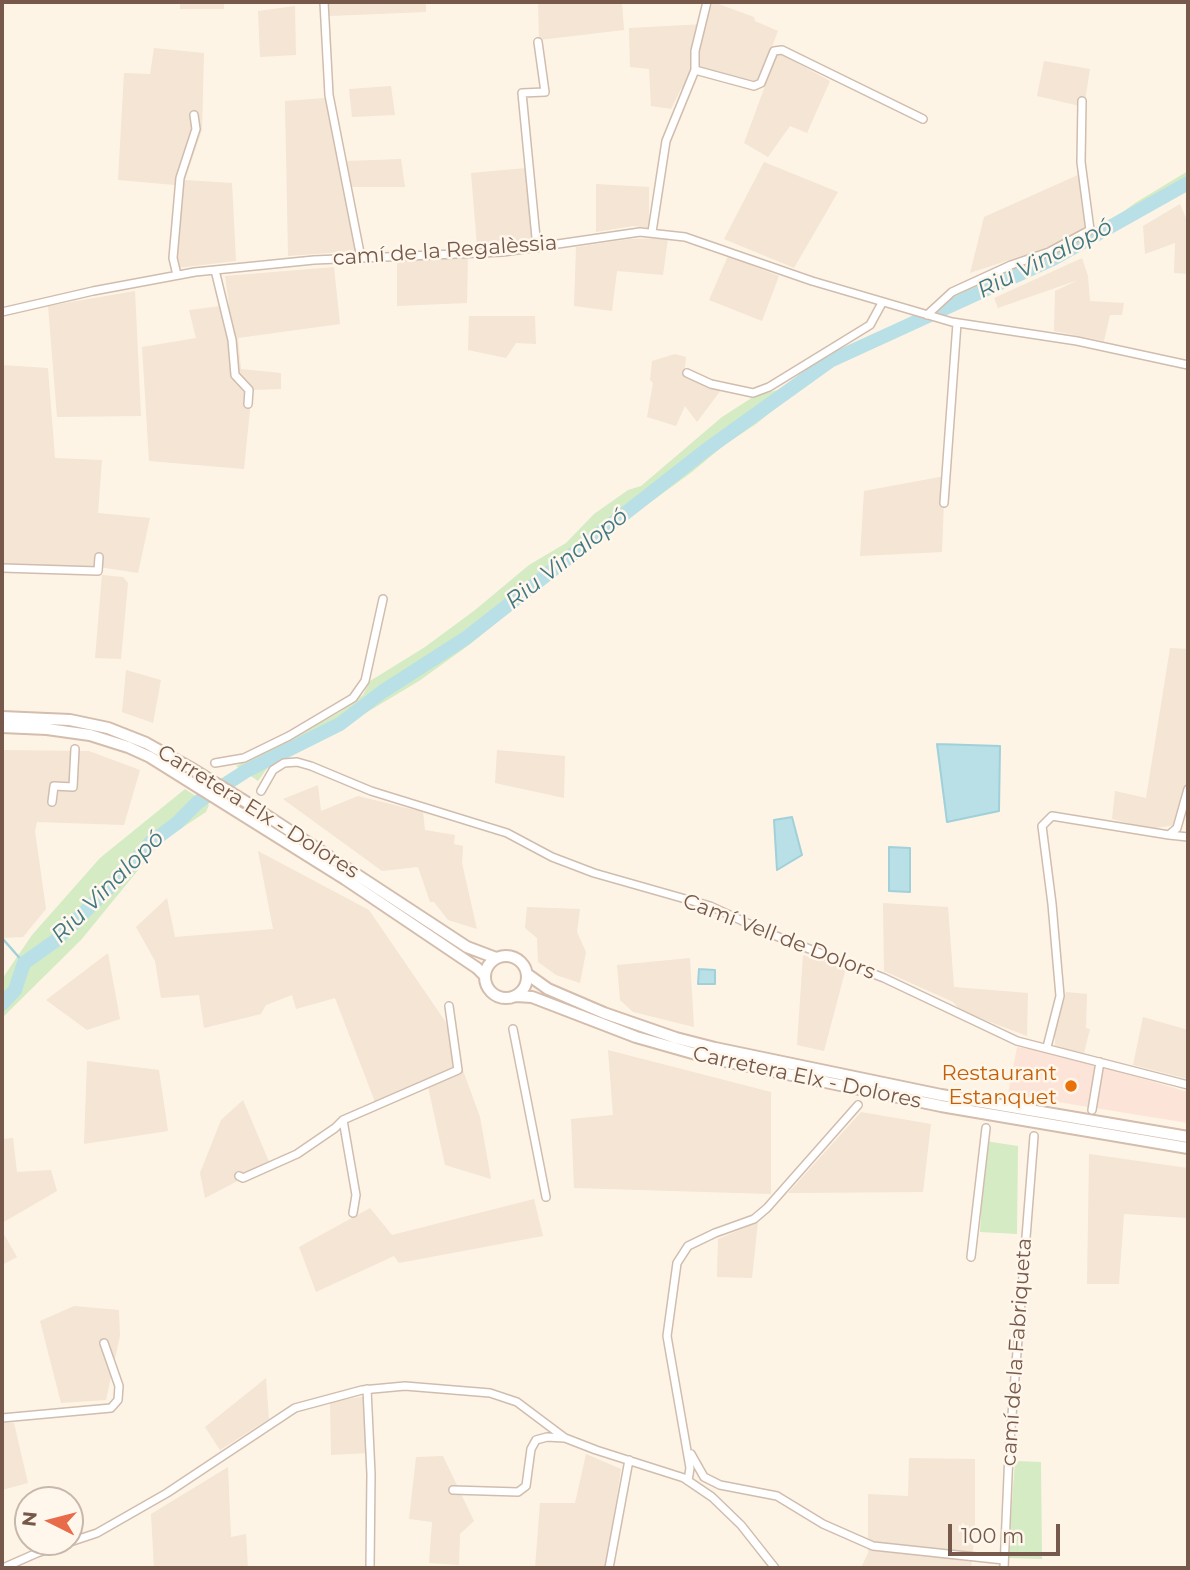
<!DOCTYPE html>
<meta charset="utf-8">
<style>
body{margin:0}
#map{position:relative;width:1190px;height:1570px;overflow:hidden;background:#fdf4e6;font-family:Montserrat,sans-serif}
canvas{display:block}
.frame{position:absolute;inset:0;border:4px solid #76594a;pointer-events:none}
.north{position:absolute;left:14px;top:1486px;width:70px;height:70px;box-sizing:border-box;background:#fff7ec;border:2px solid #c8b8ab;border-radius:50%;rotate:276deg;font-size:19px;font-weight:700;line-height:28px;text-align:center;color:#76594a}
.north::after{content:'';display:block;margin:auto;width:24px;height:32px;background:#e86c49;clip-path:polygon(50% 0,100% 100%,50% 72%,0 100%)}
.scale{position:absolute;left:948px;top:1524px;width:112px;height:32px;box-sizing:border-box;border:4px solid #76594a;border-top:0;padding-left:9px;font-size:21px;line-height:24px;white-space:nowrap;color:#76594a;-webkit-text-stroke:5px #fff7ec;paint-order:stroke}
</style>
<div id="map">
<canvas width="1190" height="1570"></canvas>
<div class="frame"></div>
<div class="north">N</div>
<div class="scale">100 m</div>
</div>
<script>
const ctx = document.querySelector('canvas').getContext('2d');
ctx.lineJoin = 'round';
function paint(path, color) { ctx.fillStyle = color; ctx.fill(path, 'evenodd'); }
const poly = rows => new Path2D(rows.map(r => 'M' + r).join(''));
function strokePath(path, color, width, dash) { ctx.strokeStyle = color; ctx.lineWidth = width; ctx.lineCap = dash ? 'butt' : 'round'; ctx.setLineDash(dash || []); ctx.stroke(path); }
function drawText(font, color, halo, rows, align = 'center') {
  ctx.font = font + ' Montserrat,sans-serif'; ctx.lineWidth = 5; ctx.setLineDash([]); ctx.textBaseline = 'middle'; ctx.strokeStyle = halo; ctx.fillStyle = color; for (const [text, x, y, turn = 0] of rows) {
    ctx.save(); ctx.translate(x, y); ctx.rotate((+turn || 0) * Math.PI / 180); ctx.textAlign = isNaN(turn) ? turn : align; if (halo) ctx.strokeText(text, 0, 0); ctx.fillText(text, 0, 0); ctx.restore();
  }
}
paint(poly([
 [180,2,224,2,224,9,180,9],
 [329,2,426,2,426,12,329,16],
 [538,2,622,2,624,30,539,40],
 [713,2,754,17,755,21,778,31,760,78,754,81,692,65,687,88,681,89,671,109,651,106,649,69,630,67,629,28,705,24],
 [295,6,296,55,260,57,258,11],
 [154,48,204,53,202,130,185,180,232,183,236,261,177,268,175,185,118,180,124,73,150,74],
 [781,54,830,81,807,133,790,126,768,157,744,143,776,56],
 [1044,61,1090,69,1084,107,1037,96],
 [391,86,395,115,352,117,349,89],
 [325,98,356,251,288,256,285,101],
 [401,159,405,187,352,187,347,161],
 [764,162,838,192,794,268,724,239],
 [526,168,534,244,477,246,471,173],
 [1080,174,1086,229,1054,245,970,273,984,217],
 [596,184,649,187,649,228,633,226,596,232],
 [1180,204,1188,223,1188,274,1174,273,1175,243,1145,254,1143,226],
 [668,238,663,275,617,271,612,311,574,306,576,247,630,239],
 [728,256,779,276,762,321,709,300],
 [468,257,467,303,397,306,397,261],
 [1082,258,1088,276,1090,301,1124,303,1122,315,1110,315,1104,341,1054,331,1055,291,1078,280,998,308,994,298],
 [334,267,340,324,238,338,241,369,281,373,281,389,252,390,244,469,149,461,142,347,196,338,189,310,229,305,225,276],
 [135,291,141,416,57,417,48,306],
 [469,316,535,316,536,344,516,343,506,358,468,350],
 [675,354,686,357,684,376,721,390,697,422,685,406,676,426,647,417,653,383,650,380,652,361],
 [2,365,48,368,55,458,102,460,98,513,150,518,138,573,93,566,2,564],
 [945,476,942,552,860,556,864,491],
 [102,575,123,577,128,583,121,659,95,658],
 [1170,648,1188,649,1188,782,1176,825,1149,829,1112,819,1115,791,1146,798],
 [126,670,161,680,153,723,122,712],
 [2,750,89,751,140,770,124,825,37,822,35,831,46,909,23,937,2,938],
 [497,750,565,756,564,798,495,783],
 [318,785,321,811,358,796,423,812,425,830,455,835,454,844,463,846,462,863,477,929,448,920,434,902,430,902,418,867,382,871,283,799],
 [258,851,369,910,445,1021,480,1117,491,1179,445,1165,427,1082,375,1102,335,998,296,1009,292,995,266,1005,261,1014,204,1028,199,995,161,998,155,961,136,927,167,898,175,937,273,929],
 [883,903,948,907,954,987,1028,993,1027,1036,961,1011,953,1002,884,971],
 [527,907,580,909,577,932,586,952,580,983,556,975,538,962,537,938,525,928],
 [108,953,120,1019,87,1030,46,1000],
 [803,955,846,968,824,1051,797,1045],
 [690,958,694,1027,633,1012,620,1000,617,965],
 [1066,992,1087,994,1086,1028,1090,1029,1084,1053,1055,1047,1055,1033],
 [1143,1017,1188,1030,1188,1079,1133,1065],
 [608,1050,771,1092,771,1194,574,1188,571,1119,613,1115],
 [87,1061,159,1070,168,1131,84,1144],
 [243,1100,270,1164,205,1198,200,1173,221,1120],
 [861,1112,931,1124,923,1192,788,1193],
 [13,1138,17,1172,51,1170,57,1191,2,1223,2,1139],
 [1089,1154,1188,1168,1188,1218,1124,1214,1119,1284,1087,1284],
 [534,1199,543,1236,399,1263,394,1256,316,1292,299,1247,370,1208,392,1235],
 [758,1222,752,1278,717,1277,718,1239],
 [2,1231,17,1257,2,1265],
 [74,1306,119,1310,120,1336,106,1400,61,1403,40,1321],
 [266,1378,269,1419,220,1450,205,1427],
 [367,1396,368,1453,331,1455,330,1402],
 [2,1423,14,1423,28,1483,2,1490],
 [586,1454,621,1469,606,1568,535,1568,540,1503,575,1503],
 [443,1456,474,1521,460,1534,459,1565,429,1563,432,1522,409,1519,416,1457],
 [909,1458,975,1459,975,1530,971,1568,861,1568,868,1553,868,1494,908,1496],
 [228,1467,231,1537,246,1534,248,1568,154,1568,151,1514]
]), '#f4e5d4');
paint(poly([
 [1017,1047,1049,1051,1188,1092,1188,1123,1008,1094]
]), '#fde4d9');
paint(poly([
 [1188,171,1188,190,1086,248,953,311,938,310,956,293,1094,233,1135,203],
 [909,319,924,324,836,365,806,384,756,424,723,446,692,472,604,536,469,645,419,681,329,735,268,767,258,781,236,766,288,741,340,712,363,695,370,681,425,647,475,610,529,565,566,543,594,514,628,490,641,486,722,417,753,397,784,388,800,375,832,355],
 [185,789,209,805,206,812,162,841,81,940,2,1018,2,979,32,935,100,858],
 [985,1141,1018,1146,1017,1234,980,1232],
 [1015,1461,1041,1462,1042,1559,1008,1558]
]), '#d4ebc4');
const water = poly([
 [937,744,1000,746,999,811,947,822,937,744],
 [792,817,802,855,777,870,774,820,792,817],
 [889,847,910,848,910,892,889,891,889,847],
 [699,969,715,970,715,984,698,984,699,969]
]);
paint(water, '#b9e0e7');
strokePath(water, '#a0d0d9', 2);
strokePath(poly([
 [2,938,24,963]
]), '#a0d0d9', 2.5);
strokePath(poly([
 [2,1004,15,990,24,963,55,941,122,875,150,843,177,823,198,802,246,771,340,724,382,692,466,638,706,450,830,361,1053,259,1188,183]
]), '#b9e0e7', 14);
const minor = poly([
 [324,2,329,95,361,258],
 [695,70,754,86,761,83,774,51,782,50,923,119],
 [652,232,666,141,695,70,695,51,707,2],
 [537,248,522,93,545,92,538,42],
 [215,270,232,340,235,375,249,390,248,404],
 [177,275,173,258,180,178,196,129,194,115],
 [2,312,93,291,195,272,314,260,503,252,640,232,685,237,812,281,952,322,1077,341,1188,365],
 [927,315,952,292,1011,265,1049,252,1090,230,1081,162,1082,101],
 [687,373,711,384,753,393,769,387,870,325,882,303],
 [944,503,957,323],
 [2,568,98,571,99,557],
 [215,763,244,758,289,736,353,698,365,681,383,599],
 [261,791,273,770,284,763,297,762,311,766,371,791,507,833,552,857,594,873,710,906,771,934,884,978,1017,1041,1188,1085],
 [52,802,54,786,73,787,75,749],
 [1169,835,1188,837],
 [513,1029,546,1197],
 [1047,1047,1060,996,1052,904,1042,826,1052,816,1169,835,1177,828,1188,789],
 [1092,1110,1100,1062],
 [239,1176,243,1178,297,1154,335,1128,343,1120],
 [353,1213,356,1195,343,1120,458,1070,449,1006],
 [971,1257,986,1128],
 [367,1389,371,1474,370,1568],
 [2,1418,111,1408,118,1400,119,1386,104,1343],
 [691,1454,704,1477,720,1485,777,1496,823,1524,873,1546,1004,1560],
 [688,1481,690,1468,667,1336,677,1263,688,1246,715,1233,754,1219,767,1208,858,1105],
 [453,1490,518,1492,526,1486,531,1449,536,1440,547,1437,564,1438],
 [3,1568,37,1553,97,1533,167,1493,295,1408,362,1390,405,1386,490,1393,517,1402,565,1438,596,1450,684,1478,712,1497,741,1525,775,1568],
 [609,1568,629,1460],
 [1004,1568,1009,1453,1034,1136]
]);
const secondary = poly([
 [2,717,70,720,108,728,146,743,189,767,246,802,467,947,496,958],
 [2,727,47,729,90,735,128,747,150,757,345,879,477,968,484,975],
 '485 977a21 21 0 1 1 42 0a21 21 0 1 1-42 0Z',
 [527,974,548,989,604,1013,676,1038,715,1048,941,1095,1188,1137],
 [516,996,532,997,636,1037,710,1058,941,1106,1188,1148]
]);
strokePath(minor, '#d1bdae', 10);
strokePath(secondary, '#d4bdac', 14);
strokePath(minor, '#fff', 7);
strokePath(secondary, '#fff', 10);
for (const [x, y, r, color] of [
 [1071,1086,7,"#e8710a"]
]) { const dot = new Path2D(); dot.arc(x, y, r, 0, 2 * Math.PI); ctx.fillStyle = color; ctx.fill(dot); strokePath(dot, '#fff7ec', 2.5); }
drawText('21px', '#76594a', '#fff7ec', [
 ["camí de la Regalèssia",445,251,-4],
 ["Carretera Elx - Dolores",258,812,32],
 ["Camí Vell de Dolors",779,937,21],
 ["Carretera Elx - Dolores",807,1078,12],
 ["camí de la Fabriqueta",1017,1352,-86]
]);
drawText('21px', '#c56008', '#fff7ec', [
 ["Restaurant",1057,1074],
 ["Estanquet",1057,1098]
], 'right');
drawText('italic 23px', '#407883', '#fff7ec', [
 ["Riu Vinalopó",1045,259,-27],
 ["Riu Vinalopó",567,559,-38],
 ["Riu Vinalopó",108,887,-45]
]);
</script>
